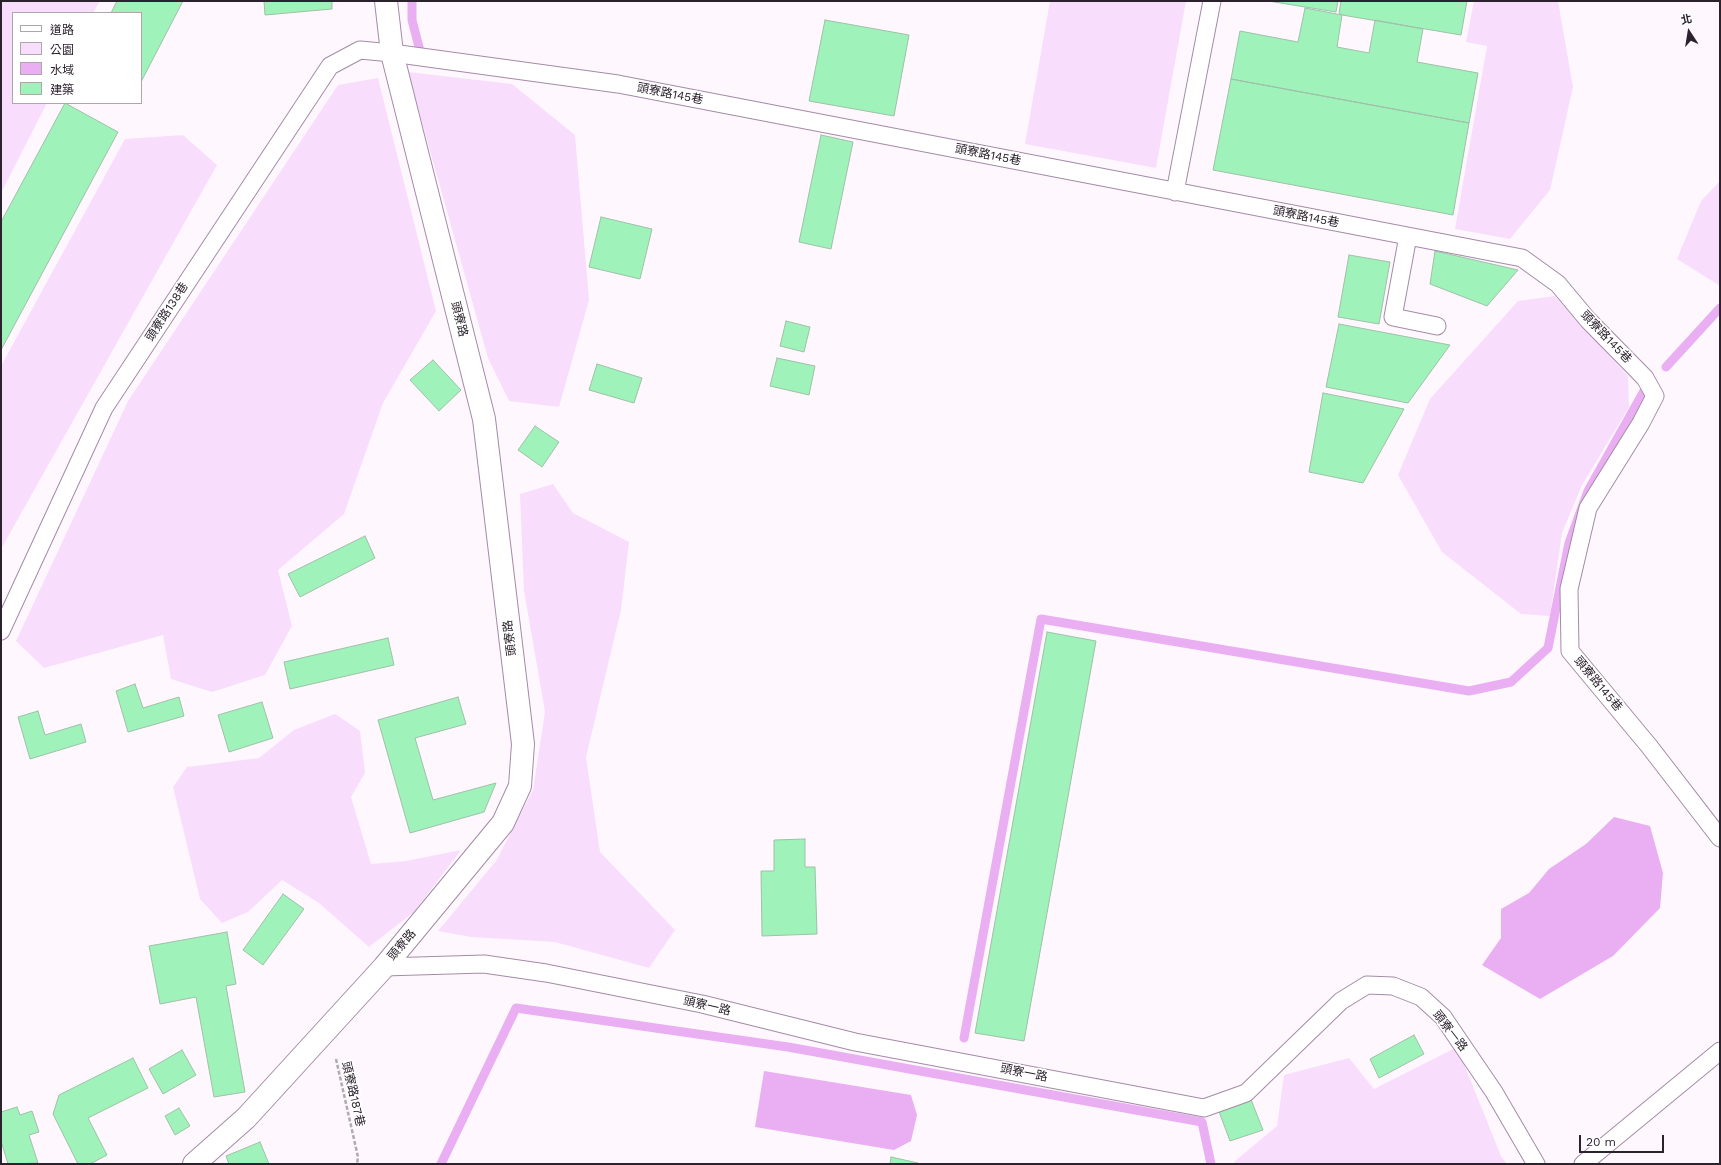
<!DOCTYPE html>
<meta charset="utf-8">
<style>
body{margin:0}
#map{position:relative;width:1721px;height:1165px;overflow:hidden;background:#fef8fe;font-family:"Work Sans","Noto Sans TC",sans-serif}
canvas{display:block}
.frame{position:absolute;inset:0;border:2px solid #2c222d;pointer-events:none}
.legend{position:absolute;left:12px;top:12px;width:130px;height:92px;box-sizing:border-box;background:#fff;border:1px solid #aba7ab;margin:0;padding:5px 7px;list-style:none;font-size:12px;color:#2c222d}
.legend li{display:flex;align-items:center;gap:8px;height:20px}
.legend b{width:20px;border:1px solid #aba7ab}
.north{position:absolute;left:1669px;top:12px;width:40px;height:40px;-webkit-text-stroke:3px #fff;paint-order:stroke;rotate:348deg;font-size:11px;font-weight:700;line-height:16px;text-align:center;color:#2c222d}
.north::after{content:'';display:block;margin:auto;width:14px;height:18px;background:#2c222d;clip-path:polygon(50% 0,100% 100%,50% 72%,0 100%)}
.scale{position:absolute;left:1579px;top:1135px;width:85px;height:18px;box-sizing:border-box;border:2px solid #2c222d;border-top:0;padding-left:5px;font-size:12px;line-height:14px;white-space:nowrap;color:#2c222d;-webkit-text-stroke:3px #fff;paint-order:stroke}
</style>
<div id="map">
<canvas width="1721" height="1165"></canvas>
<div class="frame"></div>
<ul class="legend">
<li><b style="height:5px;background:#fff"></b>道路</li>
<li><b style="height:11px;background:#f8ddfc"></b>公園</li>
<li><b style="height:11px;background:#eaaef3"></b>水域</li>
<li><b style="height:11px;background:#9ff2b9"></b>建築</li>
</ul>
<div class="north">北</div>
<div class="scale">20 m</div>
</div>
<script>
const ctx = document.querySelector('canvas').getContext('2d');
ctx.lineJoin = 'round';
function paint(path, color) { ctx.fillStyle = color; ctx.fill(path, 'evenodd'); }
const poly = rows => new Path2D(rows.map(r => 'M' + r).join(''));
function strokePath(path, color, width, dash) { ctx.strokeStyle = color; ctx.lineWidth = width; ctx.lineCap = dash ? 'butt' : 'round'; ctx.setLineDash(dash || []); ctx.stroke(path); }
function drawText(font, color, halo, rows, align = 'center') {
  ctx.font = font + ' "Work Sans","Noto Sans TC",sans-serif'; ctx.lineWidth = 3.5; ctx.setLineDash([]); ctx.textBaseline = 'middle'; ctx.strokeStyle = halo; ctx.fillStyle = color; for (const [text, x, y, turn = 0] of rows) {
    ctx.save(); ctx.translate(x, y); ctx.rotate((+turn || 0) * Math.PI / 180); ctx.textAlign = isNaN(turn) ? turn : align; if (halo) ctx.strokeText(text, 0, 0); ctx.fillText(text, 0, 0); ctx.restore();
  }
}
paint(poly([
 [1,1,100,1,93,13,13,13,13,103,47,103,1,193],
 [1050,1,1186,1,1156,168,1025,144],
 [1474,1,1558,1,1573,87,1550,190,1510,239,1455,229,1487,46,1466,42],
 [408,72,512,84,575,135,589,300,559,407,509,401,488,358],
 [378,78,436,311,383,403,344,514,278,570,292,626,265,675,212,692,171,679,163,635,44,668,16,641,128,401,338,85],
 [183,135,217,165,1,549,1,366,125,139],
 [1720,181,1720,286,1677,259,1701,201],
 [1555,296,1628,376,1629,407,1582,485,1562,533,1550,616,1521,614,1442,552,1398,475,1430,399,1518,301],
 [553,484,573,513,629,542,621,610,586,757,600,852,675,930,649,968,555,942,471,937,438,931,496,861,533,790,545,712,524,591,520,494],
 [335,714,360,731,365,773,351,797,371,864,406,861,461,850,414,912,369,947,319,903,282,880,248,912,222,923,200,899,173,787,187,767,259,758,294,730],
 [1457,1047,1501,1156,1507,1164,1234,1164,1235,1161,1277,1126,1284,1075,1349,1058,1374,1089]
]), '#f8ddfc');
paint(poly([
 [1614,817,1650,826,1663,873,1660,908,1613,956,1540,999,1482,965,1501,938,1501,909,1529,893,1549,869,1586,844],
 [764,1071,911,1095,917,1115,911,1141,894,1150,755,1127]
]), '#eaaef3');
strokePath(poly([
 [412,1,412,20,420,51],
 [1666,367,1720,308],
 [964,1038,1041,619,1469,691,1511,682,1548,648,1569,543,1588,491,1644,391],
 [441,1164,516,1008,788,1047,1202,1122,1211,1164]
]), '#eaaef3', 9);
const building = poly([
 [117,1,183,1,141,82,141,13,111,13,117,1],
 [264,1,332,1,332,9,265,15,264,1],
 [1268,1,1338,1,1336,12,1268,1],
 [1341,1,1467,1,1461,35,1342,15,1339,13,1341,1],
 [1305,8,1342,15,1337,47,1369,53,1375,20,1423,29,1417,62,1478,73,1469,123,1231,79,1240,31,1298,42,1305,8],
 [825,20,909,35,894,116,809,101,825,20],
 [1231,79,1469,123,1453,215,1213,170,1231,79],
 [65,103,118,132,1,350,1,222,65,103],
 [821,135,853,142,831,249,799,242,821,135],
 [601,217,652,229,640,279,589,267,601,217],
 [1435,251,1518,270,1487,306,1430,284,1435,251],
 [1349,255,1390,262,1379,324,1338,317,1349,255],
 [786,321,810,327,804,352,780,346,786,321],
 [1339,324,1450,345,1408,403,1326,387,1339,324],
 [777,358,815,366,809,395,770,386,777,358],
 [433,360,461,390,439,411,410,380,433,360],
 [597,364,642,378,634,403,589,390,597,364],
 [1323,393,1404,409,1363,483,1309,472,1323,393],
 [535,426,559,442,542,467,518,450,535,426],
 [365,536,375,558,300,597,288,574,365,536],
 [1047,632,1096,641,1024,1041,975,1033,1047,632],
 [388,638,394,665,290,689,284,662,388,638],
 [135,684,143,708,179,697,184,716,128,732,116,691,135,684],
 [458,697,466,724,415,738,433,800,496,783,484,812,410,833,378,720,458,697],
 [262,702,273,738,229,752,218,715,262,702],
 [38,711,45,735,81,724,86,742,30,759,18,717,38,711],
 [805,839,805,867,815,867,817,934,762,936,761,871,774,871,774,840,805,839],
 [283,894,304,909,263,965,243,950,283,894],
 [227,932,236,984,226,986,245,1092,214,1097,196,997,160,1004,149,946,227,932],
 [1414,1035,1424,1054,1379,1078,1370,1059,1414,1035],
 [182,1050,196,1075,163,1094,149,1069,182,1050],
 [133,1058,148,1088,88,1118,107,1155,90,1164,78,1164,53,1114,59,1095,133,1058],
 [1250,1097,1263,1130,1230,1141,1218,1109,1250,1097],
 [17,1107,20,1115,32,1111,39,1132,29,1135,38,1163,8,1164,1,1141,1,1112,17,1107],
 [179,1108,190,1126,175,1135,165,1116,179,1108],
 [260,1142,269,1164,229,1164,226,1156,260,1142],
 [891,1157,918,1163,917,1164,890,1164,891,1157]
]);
paint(building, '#9ff2b9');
strokePath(building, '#9fc0a8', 1);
const service = poly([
 [1175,192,1212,1],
 [1408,236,1393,317,1437,326],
 [1,631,104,408,330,66,360,50,392,53,618,84,1522,258,1558,284,1588,320,1645,378,1655,396,1641,423,1588,508,1569,589,1570,651,1649,746,1720,838],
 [384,967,484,964,546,973,702,1004,855,1042,1204,1108,1246,1093,1341,1001,1367,985,1393,986,1421,997,1443,1017,1494,1092,1536,1164],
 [1583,1164,1720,1051]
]);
const minor = poly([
 [194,1164,246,1118,384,967,503,823,520,786,523,744,484,419,392,53,386,1]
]);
strokePath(service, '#a48ba7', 19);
strokePath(minor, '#a48ba7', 24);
strokePath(poly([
 [336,1059,358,1157,357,1164]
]), '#b1aab2', 2.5, [4, 2]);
strokePath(service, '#fff', 17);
strokePath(minor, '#fff', 22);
drawText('12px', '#2c222d', '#fff', [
 ["頭寮路145巷",670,94,11],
 ["頭寮路145巷",988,155,11],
 ["頭寮路145巷",1306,217,11],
 ["頭寮路138巷",167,312,-57],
 ["頭寮路",459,319,76],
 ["頭寮路145巷",1606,337,46],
 ["頭寮路",510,638,-97],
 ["頭寮路145巷",1598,684,50],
 ["頭寮路",402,945,-50],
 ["頭寮一路",707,1006,13],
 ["頭寮一路",1450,1031,52],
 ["頭寮一路",1024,1073,11],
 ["頭寮路187巷",353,1094,77]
]);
</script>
